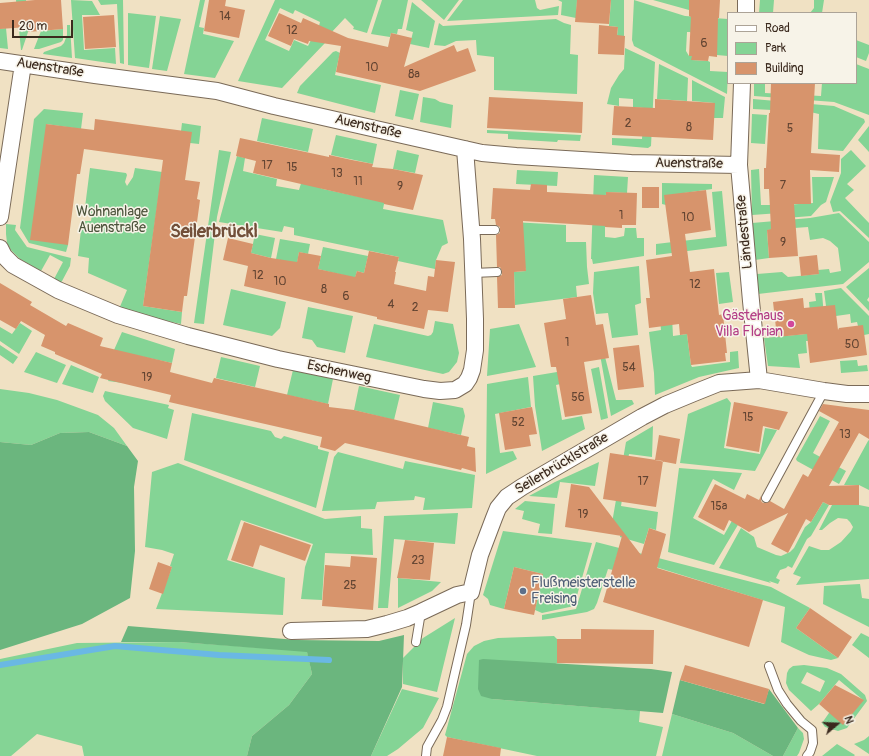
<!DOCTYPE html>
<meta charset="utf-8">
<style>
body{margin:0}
#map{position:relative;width:869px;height:756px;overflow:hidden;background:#f0e1c3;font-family:Pangolin,sans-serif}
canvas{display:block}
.legend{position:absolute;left:727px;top:12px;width:130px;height:72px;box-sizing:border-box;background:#f7f3e8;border:1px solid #aca397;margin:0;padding:5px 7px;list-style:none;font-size:12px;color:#3b2a1e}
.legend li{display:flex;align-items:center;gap:8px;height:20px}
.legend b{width:20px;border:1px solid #aca397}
.north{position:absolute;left:817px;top:704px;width:40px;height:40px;-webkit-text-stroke:3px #f7f3e8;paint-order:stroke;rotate:71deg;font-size:11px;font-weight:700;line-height:16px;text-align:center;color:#3b2a1e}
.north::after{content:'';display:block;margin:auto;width:14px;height:18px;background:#3b2a1e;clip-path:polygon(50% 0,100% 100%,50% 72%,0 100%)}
.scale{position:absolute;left:12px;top:20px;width:61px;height:18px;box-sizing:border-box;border:2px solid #3b2a1e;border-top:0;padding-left:5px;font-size:12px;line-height:14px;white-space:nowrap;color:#3b2a1e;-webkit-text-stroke:3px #f7f3e8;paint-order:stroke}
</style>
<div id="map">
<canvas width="869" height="756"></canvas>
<ul class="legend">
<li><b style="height:5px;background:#fff"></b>Road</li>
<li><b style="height:11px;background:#84d495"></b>Park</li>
<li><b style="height:11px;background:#d7946c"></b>Building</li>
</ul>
<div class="north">N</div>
<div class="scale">20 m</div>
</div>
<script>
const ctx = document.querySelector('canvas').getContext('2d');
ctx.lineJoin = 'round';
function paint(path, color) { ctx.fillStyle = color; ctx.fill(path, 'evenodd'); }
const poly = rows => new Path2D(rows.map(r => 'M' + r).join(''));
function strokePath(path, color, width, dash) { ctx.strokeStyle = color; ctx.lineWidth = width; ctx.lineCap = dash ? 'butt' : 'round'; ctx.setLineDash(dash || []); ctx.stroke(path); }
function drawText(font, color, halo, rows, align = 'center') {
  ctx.font = font + ' Pangolin,sans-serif'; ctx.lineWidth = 3; ctx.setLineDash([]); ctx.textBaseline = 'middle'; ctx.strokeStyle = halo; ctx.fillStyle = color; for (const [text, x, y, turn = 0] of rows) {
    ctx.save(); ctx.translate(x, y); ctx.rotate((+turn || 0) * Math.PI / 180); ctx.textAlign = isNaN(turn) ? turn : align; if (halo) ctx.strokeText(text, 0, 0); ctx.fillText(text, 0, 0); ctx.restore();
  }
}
paint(poly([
 [16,0,26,0,28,32,22,50,21,50],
 [71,0,92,1,100,15,82,15,84,50,115,48,116,64,75,58],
 [98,0,123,0,124,64,120,63,117,4,101,5],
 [200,0,205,0,199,27,204,28,203,34,234,41,215,78,184,74],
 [275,0,378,0,367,33,353,29,354,27,345,18,329,35,319,26,320,22,295,10,293,14,280,8,265,40,289,51,294,40,308,46,316,30,325,43,282,88,238,81],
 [382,0,408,0,402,29,398,29,397,34,391,33,390,37,371,34],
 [421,0,459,0,444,20],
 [463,0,535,0,537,8,540,10,559,6,558,15,447,21],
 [558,0,577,0,576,18,561,15,562,2],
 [611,0,624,0,624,36,617,36,618,27,609,26],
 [634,0,685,16,728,19,728,56,717,55,690,32,687,32,686,51,689,56,692,56,692,60,708,61,710,62,710,71,728,72,727,94,634,46,632,40],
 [653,0,689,0,689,10],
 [760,0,774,0,773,13,759,13],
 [814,0,824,0,822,13,810,13,814,8],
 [412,2,435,21,429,48,410,44,413,32,406,30],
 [128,13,156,16,149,68,128,65],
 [160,16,181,19,167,71,152,69],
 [556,19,564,23,571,25,570,54,578,55,577,94,494,90,494,57,477,55,476,40,456,41,445,46,434,45,439,23,443,26],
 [67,25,70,25,72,58,43,54,44,52,61,46,64,43,67,35],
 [6,28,8,49,0,48,0,29],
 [63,29,63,40,61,42,39,49,34,49,41,31],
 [856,40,869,45,869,53,866,61,856,57],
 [625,48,655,62,651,146,648,148,612,145,612,138,642,139,644,108,633,107,633,99,619,98,619,106,607,104,611,88,619,75,624,69],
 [336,51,340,53,335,75,381,85,375,113,297,93,300,86,333,52],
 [659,64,688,78,687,101,657,99],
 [856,64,869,69,869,115,834,102,754,96,754,83,765,83,765,93,821,96,822,83,856,83],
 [692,80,725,97,723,118,714,118,714,103,692,101],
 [400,90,419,94,413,120,395,116],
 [423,97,435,99,440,102,453,105,451,128,420,122],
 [753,99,834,106,864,119,865,122,843,151,818,149,819,114,810,112,753,109],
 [44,109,83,113,81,129,46,124,68,245,66,252,29,243,20,228,34,119],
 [752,114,767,115,765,144,751,143],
 [262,118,313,129,308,152,257,141],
 [182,123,201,126,199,144,190,143,181,131],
 [869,126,869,152,858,140],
 [487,130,581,135,580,141,558,140,557,142,508,139,508,134,487,133],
 [336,135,377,144,373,164,331,155],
 [219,150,231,152,217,217,204,324,194,323],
 [397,150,419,155,415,173,393,169],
 [851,150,866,166,847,184,854,190,845,198,869,223,869,238,840,211,833,212,830,202,841,173,841,159],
 [237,156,245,158,243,171,277,179,276,186,299,190,302,180,323,189,365,198,385,199,383,209,443,220,448,243,442,246,436,260,435,269,398,261,399,257,294,235,294,228,284,226,282,232,219,222],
 [90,168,126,173,127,175,125,182,127,186,133,177,135,168,162,172,143,306,182,312,181,324,134,314,119,309,127,290,88,273,89,258,78,256,82,221,91,221,92,215,84,215],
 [759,169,761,205,780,205,780,213,752,215,751,170],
 [517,170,558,172,557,186,516,184],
 [594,175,628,177,627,193,606,192,605,227,605,237,615,238,624,236,625,228,636,228,637,238,644,238,644,256,593,264,592,259,591,259],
 [812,177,834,177,826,202,821,205,811,216,786,218,785,205,813,203],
 [662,183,712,184,712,189,684,193,666,205,662,204],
 [722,191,727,246,656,255,656,244,716,237,712,192],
 [839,213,869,242,869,262,843,284,758,294,757,274,782,272,788,277,819,274,818,270,829,269,830,273,841,271,838,248,830,241,823,238,810,240,808,227,767,230,769,258,755,260,752,223,810,218],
 [512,222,566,225,566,242,586,242,587,267,589,284,576,286,577,297,515,305,514,272,526,271],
 [6,224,16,225,15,230,27,247,71,258,70,266,61,283,54,279,63,262,50,255,41,271,20,259,11,250,7,243,6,234],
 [255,234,275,238,271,258,251,253],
 [280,239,310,244,308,254,299,252,297,264,276,259],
 [323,247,368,256,364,273,357,271,355,278,318,269],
 [639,266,641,303,635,305,638,335,612,338,608,313,596,314,593,293,594,272],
 [869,268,869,297,867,300,869,302,869,311,846,287],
 [729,272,733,302,719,304,716,273],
 [841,288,869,316,869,334,864,335,858,326,857,322,851,323,850,314,836,316,826,306,824,291],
 [231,289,286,302,280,328,272,336,223,325],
 [815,293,822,293,826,340,813,341,809,302,816,301],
 [308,307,353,316,345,353,317,347,312,340,302,338],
 [804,315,810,341,806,341,807,353,798,354,800,368,768,366,764,338,806,334],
 [672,317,673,336,687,334,691,365,692,367,730,362,730,352,738,351,739,368,699,377,655,395,654,373,649,332,661,330,660,319],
 [435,321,453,324,459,353,457,362,449,372,443,374,366,357,374,324,428,336,431,335,433,332],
 [20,323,32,331,19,354,0,341,0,327,12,334],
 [519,324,536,367,487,376,490,329],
 [122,332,175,349,172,363,130,354,123,383,108,381,109,379,102,377],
 [0,345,18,357,13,364,0,355],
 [599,349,603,349,616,400,632,400,634,404,611,416],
 [36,352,66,365,57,383,24,372],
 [221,357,260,366,255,387,216,378],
 [857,360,858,366,867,365,868,371,841,373,840,361],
 [71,365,99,377,93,393,62,384],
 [599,367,608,418,601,420,591,369],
 [293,370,333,379,328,404,287,395],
 [563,371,565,383,556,385,562,420,582,416,585,429,542,451,535,406,533,376],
 [528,377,531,407,495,414,500,453,513,451,517,459,486,474,487,384],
 [359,386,400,395,394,420,354,410],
 [0,389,29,393,57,400,98,415,114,428,127,446,89,432,60,433,31,445,0,442],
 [105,391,169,405,168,408,174,410,167,439,133,428,105,401,103,396],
 [727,398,731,403,724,448,760,454,765,428,777,430,755,471,680,463,688,414],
 [433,402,463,408,465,416,461,435,428,428],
 [192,413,271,431,275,437,281,439,284,436,318,446,318,449,329,452,316,508,184,460],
 [820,416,830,421,813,453,846,471,839,484,797,461,796,459],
 [653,426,652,457,629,454,621,506,658,512,656,530,649,528,644,544,620,537,621,530,612,523,626,442],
 [869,440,869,490,859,485,844,485,868,441],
 [338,452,403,469,405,461,475,475,472,508,423,510,425,498,415,496,414,500,377,502,375,509,322,511,334,457],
 [599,462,595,486,560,482,557,498,529,496,555,482],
 [178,463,325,519,361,516,361,528,372,529,373,555,325,553,322,600,301,599,305,567,313,544,241,520,227,560,285,578,283,615,156,609,172,567,170,566,174,554,162,550,145,547,152,472],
 [679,468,742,473,734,490,713,479,693,518,724,535,738,510,745,513,714,565,668,552],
 [525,501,555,504,552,534,538,533,540,524,522,519,524,511,515,509],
 [823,502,829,505,811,536,807,539,792,568,788,566,786,568,780,570,776,578,780,580,778,584,769,581,771,583,719,568,741,528,754,537,757,547,776,555,781,556,790,552,794,548,805,527,811,522],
 [832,505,859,505,869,507,869,579,796,585,801,577,793,574,809,546,821,550,829,550,841,542,851,531,853,527,850,522,847,519,838,518,830,523,822,530,819,530],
 [458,513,455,544,394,539,388,608,378,608,384,516],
 [503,531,592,543,574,606,542,613,535,610,543,574,514,567,504,609,490,605,488,599,483,595],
 [596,542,771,587,810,608,796,628,838,658,831,660,809,655,781,642,785,607,617,555,613,570,608,569,597,603,594,609,587,612,542,620,542,615,576,609],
 [398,578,441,582,432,591,398,608],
 [860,584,862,598,869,599,869,627,823,604,824,586],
 [455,618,437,692,403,684,403,658,423,638],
 [861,633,869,637,869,658,852,645],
 [554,636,557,639,557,663,492,699,640,711,639,722,663,727,656,756,537,756,447,737,445,735,467,654,474,646,484,641,498,638],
 [179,642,307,651,312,674,289,705,252,736,247,756,84,756,82,746,37,734,11,756,0,756,0,659,77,643],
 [804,665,827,668,841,674,865,695,867,701,847,728,838,731,825,727,822,723,829,713,863,700,839,680,819,704,811,711,789,690,786,683,787,673,789,669,793,666],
 [807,672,825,681,820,692,801,683],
 [402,689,439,698,423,728,398,749,387,756,371,756],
 [672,714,733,733,773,756,662,756],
 [798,728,803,733,804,739,799,753,797,756,783,756],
 [869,736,869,754,854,744,864,740],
 [837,744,855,755,854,756,822,756]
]), '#84d495');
paint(poly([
 [89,432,127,446,138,461,134,487,135,551,130,598,82,624,0,650,0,442,31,445,60,433],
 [128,626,297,640,379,641,404,635,402,687,371,756,247,756,252,736,289,705,312,674,307,652,179,642,121,642],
 [483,659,651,669,672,672,663,713,492,699,481,696,478,689,479,660],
 [680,680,764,704,769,689,798,728,783,756,773,756,733,733,672,714]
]), '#6bb67e');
strokePath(poly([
 [0,665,115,646,219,655,329,660]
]), '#6ab8e4', 6);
paint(poly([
 [35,0,61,0,63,29,28,32,28,27,0,29,0,3],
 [209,0,226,0,225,6,245,10,239,38,204,31],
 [577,0,611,0,609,24,575,22],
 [689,0,720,0,719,18,718,18,717,57,709,56,708,61,691,60,692,56,689,56,691,17,689,16],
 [279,13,301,23,303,18,348,38,388,47,391,33,412,38,404,67,454,45,457,52,468,48,476,71,420,91,336,72,341,46,309,41,308,44,294,39,291,46,268,36],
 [114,15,116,47,85,49,83,17],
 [599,25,618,27,617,35,625,36,624,55,598,54],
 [771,83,815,83,811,153,840,155,839,172,810,170,811,204,794,204,798,256,769,258,767,230,771,229,769,189,764,189,764,168,766,168,769,113,770,113],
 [489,97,583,102,582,133,487,128],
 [655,99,715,103,713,140,612,135,614,106,655,108],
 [95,119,192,132,185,180,200,182,197,199,200,200,187,296,184,296,182,312,143,306,163,160,84,149,80,174,77,174,68,245,30,240,46,124,94,130],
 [240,138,329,157,329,155,352,160,373,164,372,167,393,169,423,175,413,210,384,204,384,203,253,173,256,161,236,156],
 [531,184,547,185,547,192,606,195,606,192,637,193,636,225,622,225,622,228,605,227,605,226,523,221,526,271,514,272,515,308,498,308,497,277,502,275,502,271,500,267,497,267,496,235,500,233,500,227,496,225,495,219,491,219,493,188,530,190],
 [642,187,659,187,659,208,642,208],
 [706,190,711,230,685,234,690,272,714,269,719,315,723,314,727,353,725,353,726,361,691,365,687,334,680,335,679,324,649,328,646,298,650,298,646,260,672,256,664,195],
 [228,238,253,244,251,253,271,258,297,262,299,252,321,256,318,269,355,277,357,271,364,273,369,251,399,257,395,272,396,272,394,284,426,291,428,276,434,277,436,260,455,262,448,312,428,310,424,329,377,319,377,317,244,286,248,266,223,260],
 [817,255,819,274,801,276,799,257],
 [0,283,32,302,30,305,66,326,68,323,103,338,100,346,172,363,170,372,212,383,214,378,329,404,329,407,354,410,469,437,467,446,475,448,476,472,462,468,461,470,345,443,335,451,320,447,322,437,169,402,171,395,100,378,102,374,55,354,55,352,41,346,45,335,21,321,16,329,0,320],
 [591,295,596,325,603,324,609,358,584,362,592,413,565,417,556,367,551,367,544,323,566,319,563,299],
 [803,298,804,308,835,305,838,330,839,328,863,325,867,355,810,363,807,334,777,337,773,302],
 [639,345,644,387,618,390,613,348],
 [734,402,788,412,779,430,763,426,759,452,726,446],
 [823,404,869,410,869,439,859,433,829,486,859,485,859,505,829,505,823,502,811,522,806,519,788,553,771,544,788,513,749,532,729,520,724,531,698,517,715,484,745,499,747,494,759,500,761,496,761,501,763,503,767,503,770,501,784,509,803,474,808,477,839,422,819,411],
 [532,407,537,434,529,435,531,446,505,450,499,413],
 [659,435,680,439,676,464,655,460],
 [610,453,663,461,656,507,603,499],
 [571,484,589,487,641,555,649,528,666,534,657,568,763,600,749,647,603,602,622,536,565,527],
 [244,522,311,545,305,561,260,545,253,567,231,560],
 [405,540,434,543,430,580,397,578],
 [351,556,377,558,373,610,322,606,325,565,350,567],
 [158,562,172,567,163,594,149,589],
 [514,567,543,574,534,615,504,609],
 [810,608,852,637,838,658,796,628],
 [581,629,654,630,653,664,557,663,557,639,581,639],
 [685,665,769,689,765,704,680,680],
 [835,685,864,700,843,725,819,704],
 [447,737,501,748,500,756,443,756]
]), '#d7946c');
const lane = poly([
 [471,230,495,230],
 [473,273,497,272],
 [766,498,824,391],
 [416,642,421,612],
 [769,666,778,690,787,704,801,721,812,730,813,743,810,752,807,756],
 [426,756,427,747,442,720,447,707,466,625,471,592]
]);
const street = poly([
 [746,13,746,0],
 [0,61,95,75,217,91,274,106,482,153,516,156,631,163,739,165],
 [742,83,739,165,751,301,759,380],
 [0,217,23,64],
 [0,248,4,256,13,265,58,290,118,315,188,336,278,359,424,389,440,391,455,390,465,384,469,378,472,370,475,350,475,319,472,239,465,149],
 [291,631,367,629,387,624,407,618,421,612,457,595,471,592,480,555,494,518,498,508,507,497,522,487,642,417,665,405,694,393,719,383,759,380,824,391,847,394,869,394]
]);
strokePath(lane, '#7a6a58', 10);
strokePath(street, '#7a6a58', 18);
strokePath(lane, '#fff', 8);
strokePath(street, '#fff', 16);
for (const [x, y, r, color] of [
 [791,324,4,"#d1479c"],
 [523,591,4,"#5c6f8a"]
]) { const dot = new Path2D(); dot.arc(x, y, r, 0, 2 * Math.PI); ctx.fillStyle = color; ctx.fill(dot); strokePath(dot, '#f7f3e8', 1.5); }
drawText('12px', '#624432', null, [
 ["14",225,17],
 ["12",292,31],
 ["6",704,44],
 ["10",372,68],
 ["8a",414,75],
 ["2",628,124],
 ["8",689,128],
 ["5",790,129],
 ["17",267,166],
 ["15",292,168],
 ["13",337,174],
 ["11",358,182],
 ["7",783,186],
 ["9",400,187],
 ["1",621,216],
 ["10",688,218],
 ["9",783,243],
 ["12",258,276],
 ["10",280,282],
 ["12",695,285],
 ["8",324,290],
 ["6",346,297],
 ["4",391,305],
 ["2",415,308],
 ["1",567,343],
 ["50",852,345],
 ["54",629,368],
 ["19",147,378],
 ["56",578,398],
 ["15",748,418],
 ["52",518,423],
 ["13",845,435],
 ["17",643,482],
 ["15a",719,507],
 ["19",583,515],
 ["23",418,561],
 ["25",350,586]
]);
drawText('14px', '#3b2a1e', '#f7f3e8', [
 ["Auenstraße",50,68,9],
 ["Auenstraße",368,127,13],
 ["Auenstraße",689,164,1],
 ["Ländestraße",745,232,-95],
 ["Eschenweg",339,372,12],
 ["Seilerbrücklstraße",562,464,-31]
]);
drawText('14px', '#4d543c', '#f7f3e8', [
 ["Wohnanlage",112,212],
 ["Auenstraße",112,228]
]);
drawText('14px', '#b23c85', '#f7f3e8', [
 ["Gästehaus",783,316],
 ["Villa Florian",783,332]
], 'right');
drawText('14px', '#4e5e75', '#f7f3e8', [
 ["Flußmeisterstelle",531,583],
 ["Freising",531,599]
], 'left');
drawText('bold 18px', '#724f39', '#f7f3e8', [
 ["Seilerbrückl",214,232]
]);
</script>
